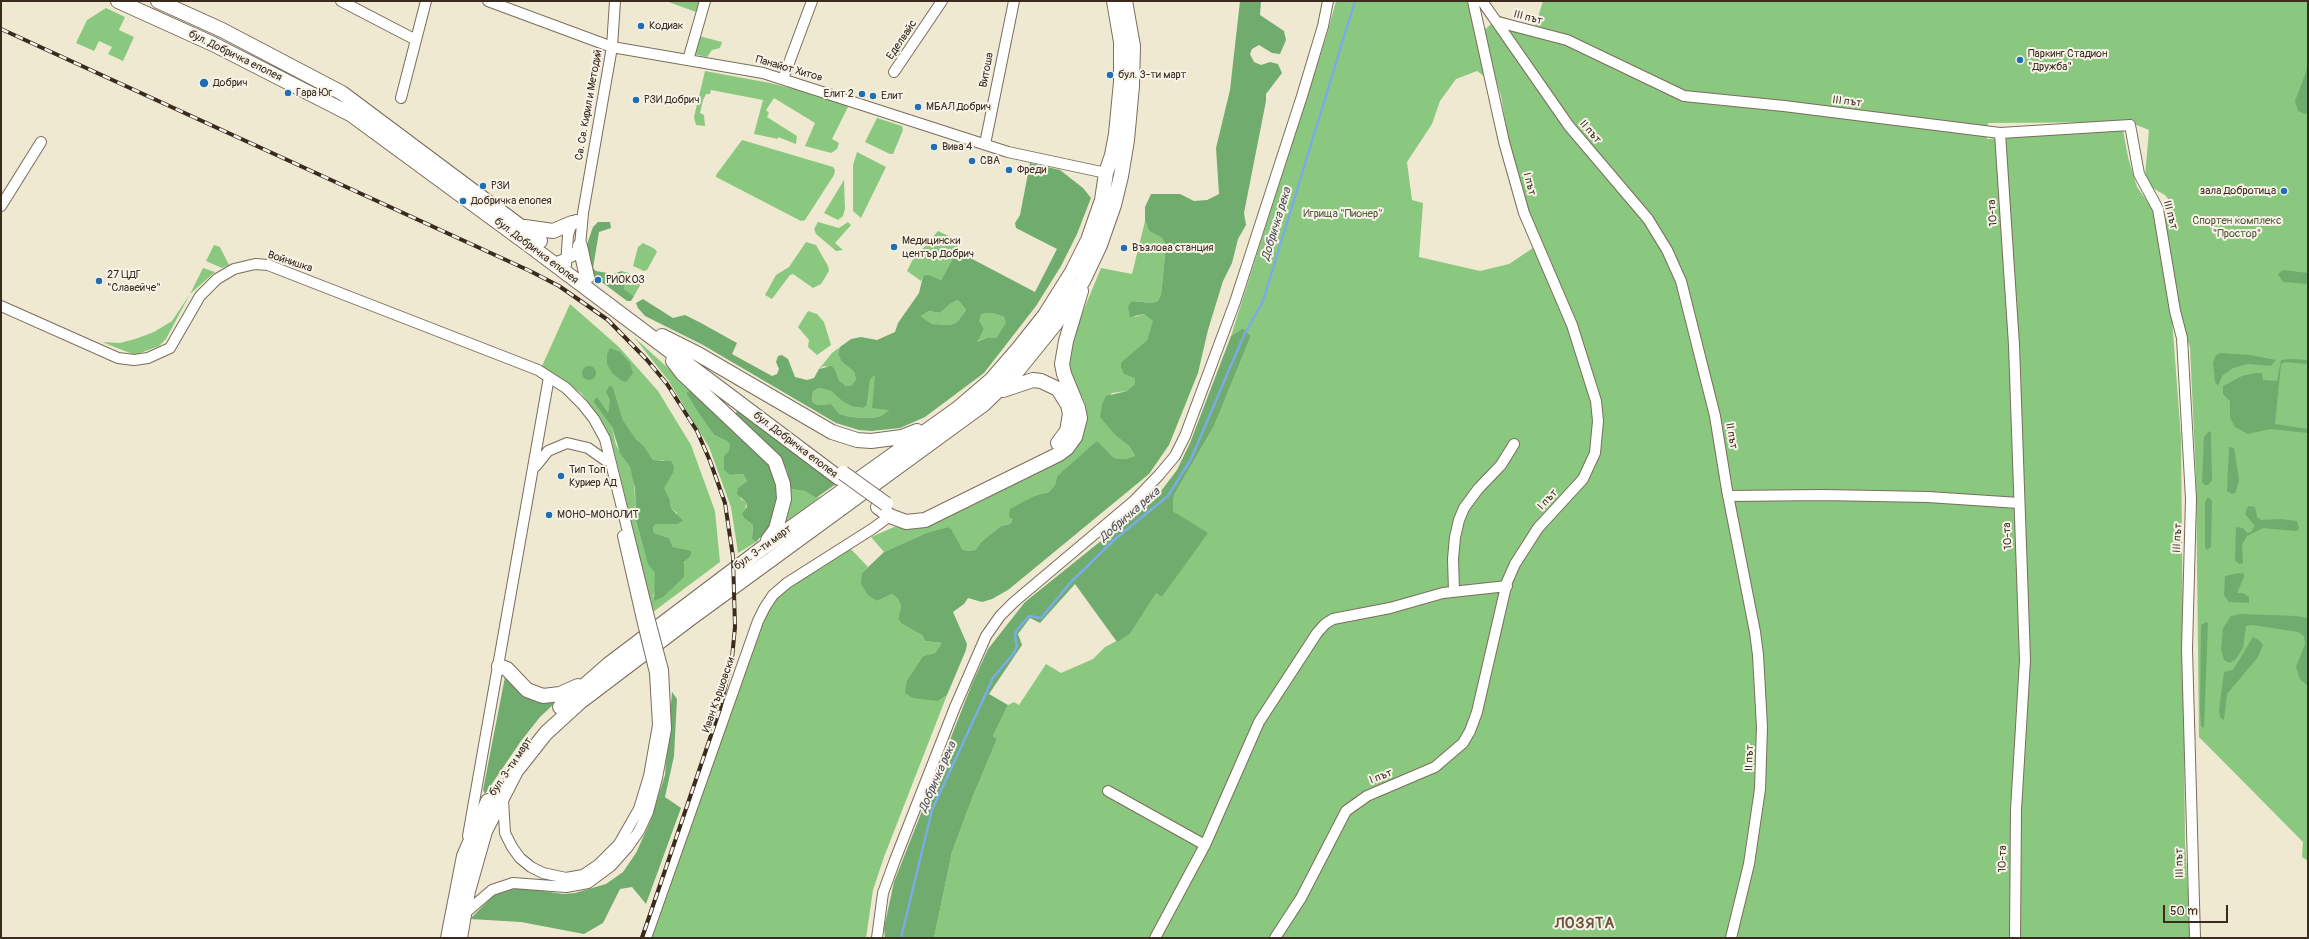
<!DOCTYPE html>
<meta charset="utf-8">
<style>
body{margin:0}
#map{position:relative;width:2309px;height:939px;overflow:hidden;background:#f0e9d1;font-family:Pangolin,sans-serif}
canvas{display:block}
.frame{position:absolute;inset:0;border:2px solid #3b2a1e;pointer-events:none}
.scale{position:absolute;left:2163px;top:905px;width:65px;height:18px;box-sizing:border-box;border:2px solid #3b2a1e;border-top:0;padding-left:5px;font-size:12px;line-height:14px;white-space:nowrap;color:#3b2a1e;-webkit-text-stroke:3px #f7f3e8;paint-order:stroke}
</style>
<div id="map">
<canvas width="2309" height="939"></canvas>
<div class="frame"></div>
<div class="scale">50 m</div>
</div>
<script>
const ctx = document.querySelector('canvas').getContext('2d');
ctx.lineJoin = 'round';
function paint(path, color) { ctx.fillStyle = color; ctx.fill(path, 'evenodd'); }
const poly = rows => new Path2D(rows.map(r => 'M' + r).join(''));
function strokePath(path, color, width, dash) { ctx.strokeStyle = color; ctx.lineWidth = width; ctx.lineCap = dash ? 'butt' : 'round'; ctx.setLineDash(dash || []); ctx.stroke(path); }
function drawText(font, color, halo, rows, align = 'center') {
  ctx.font = font + ' Pangolin,sans-serif'; ctx.lineWidth = 4; ctx.setLineDash([]); ctx.textBaseline = 'middle'; ctx.strokeStyle = halo; ctx.fillStyle = color; for (const [text, x, y, turn = 0] of rows) {
    ctx.save(); ctx.translate(x, y); ctx.rotate((+turn || 0) * Math.PI / 180); ctx.textAlign = isNaN(turn) ? turn : align; if (halo) ctx.strokeText(text, 0, 0); ctx.fillText(text, 0, 0); ctx.restore();
  }
}
paint(poly([
 [666,1,700,1,696,12],
 [1336,1,1470,1,1485,77,1477,71,1456,79,1440,101,1432,124,1407,162,1412,200,1423,203,1419,257,1480,271,1509,264,1533,248,1542,245,1531,220,1510,149,1501,96,1481,33,1500,16,1535,27,1543,1,2308,1,2308,861,2302,857,2303,842,2199,737,2196,476,2190,347,2182,324,2163,218,2168,209,2169,200,2165,195,2149,186,2145,177,2149,130,2129,122,1988,123,1987,139,2123,130,2128,157,2137,187,2155,212,2170,292,2181,438,2185,843,2191,938,934,938,952,852,973,796,997,739,993,736,1008,705,1014,702,1019,705,1046,664,1061,673,1093,659,1105,647,1130,634,1156,592,1162,597,1207,533,1173,511,1174,495,1214,426,1251,336,1243,328,1231,336,1327,34],
 [106,8,125,17,119,30,134,37,123,61,108,54,112,47,99,41,94,51,76,43,87,20],
 [699,36,722,42,720,48,712,50,707,57,694,54],
 [705,71,770,83,838,100,849,105,832,139,839,143,837,149,831,153,805,146,815,123,774,98,766,110,769,113,767,117,797,136,796,144,778,137,778,139,754,134,763,100,711,90,710,94,706,94,703,100,700,113,704,115,705,126,696,125,694,117],
 [877,118,902,126,903,130,893,154,890,154,865,142],
 [742,140,833,167,835,170,834,175,805,220,801,221,716,177,716,175],
 [857,152,886,167,861,218,853,211,853,165],
 [844,180,845,209,843,216,838,220,824,213],
 [1145,221,1149,231,1162,238,1166,246,1161,294,1158,301,1151,303,1132,301,1135,317,1144,314,1154,321,1147,340,1132,354,1136,384,1127,391,1112,393,1102,405,1101,417,1116,436,1129,446,1135,456,1125,459,1114,458,1097,442,1057,476,1055,485,1049,492,1034,496,1024,502,1010,524,1001,526,981,542,977,550,967,551,962,549,947,527,926,533,884,552,871,537,894,527,916,529,928,526,1062,460,1072,452,1080,441,1087,417,1084,401,1070,373,1068,364,1070,343,1101,268,1132,274],
 [818,222,839,228,848,222,851,225,835,243,843,250,836,251,816,234,814,229],
 [938,231,959,241,957,251,941,280,923,276,921,281,907,271,912,261],
 [806,242,816,245,828,266,829,271,821,284,813,288,793,274,790,275,772,299,765,295,776,275,789,267],
 [643,243,655,249,657,252,647,270,644,271,633,266,638,247],
 [214,245,220,247,229,265,222,268,206,261],
 [203,268,215,272,190,294,166,339,159,346,135,355,102,342,120,343,135,339,154,332,172,321,190,294],
 [622,271,642,277,643,280,634,296,624,289,624,276],
 [958,300,966,310,957,322,950,325,932,324,921,316,929,311,940,313,950,304],
 [570,304,619,347,658,391,691,445,715,511,720,562,653,612,612,442,596,412,581,393,542,366],
 [613,387,623,420,636,439,644,446,653,460,664,460,673,473,663,488,670,500,671,508,677,513,677,524,656,524,653,527,654,533,669,538,673,547,687,551,683,568,684,573,668,592,653,597,656,587,655,573,646,556,636,521,634,479,630,467,616,445,612,427,605,416,598,398,608,412],
 [808,311,817,314,824,322,831,345,817,355,808,347,809,340,798,327],
 [992,313,1004,317,1007,323,996,338,986,338,976,342,984,329,978,321,981,314],
 [634,337,691,389,686,393,699,414,714,435,727,441,730,445,730,475,743,474,747,481,738,488,741,499,746,502,745,519,753,525,752,539,756,542,738,553,731,507,709,447,668,380],
 [840,347,838,354,841,361,854,372,856,379,852,385,846,386,839,380,835,369,824,366,819,369,832,353],
 [875,375,889,410,881,416,873,418,850,417,838,414,831,404,818,405,812,402,813,391,819,388,831,391,843,402,853,407,864,408,867,405,870,380],
 [791,489,805,491,816,498,821,496,783,525],
 [850,548,868,567,862,573,877,601,892,594,898,599,901,606,898,619,902,624,922,635,925,641,942,643,935,653,923,656,907,680,938,701,947,695,884,857,873,890,866,938,651,938,761,622,776,597,789,585]
]), '#8ac87f');
paint(poly([
 [1240,1,1261,1,1260,15,1284,31,1286,40,1280,54,1272,53,1259,45,1252,49,1250,54,1254,62,1261,65,1270,62,1278,64,1282,73,1266,94,1266,101,1244,213,1246,225,1238,239,1232,263,1223,281,1208,330,1198,373,1169,445,1149,474,1008,590,992,599,982,602,968,598,964,604,953,612,967,644,966,650,947,695,938,701,913,698,905,693,907,680,923,656,935,653,942,643,925,641,922,635,902,624,898,619,901,606,898,599,892,594,877,601,868,595,861,584,862,573,884,552,926,533,947,527,951,529,962,549,967,551,976,550,981,542,1001,526,1010,524,1013,519,1009,517,1010,509,1034,496,1049,492,1055,485,1057,476,1097,441,1114,458,1125,459,1135,456,1129,446,1116,436,1100,417,1102,405,1106,396,1127,391,1135,384,1135,378,1124,374,1121,367,1121,363,1147,340,1153,321,1144,314,1130,317,1128,306,1132,301,1151,303,1158,301,1161,294,1166,246,1162,238,1149,231,1145,221,1145,207,1151,194,1180,194,1194,201,1207,200,1219,194,1216,148,1230,90],
 [2308,56,2308,113,2305,114,2298,111,2295,101,2306,72],
 [1030,163,1060,170,1083,188,1091,198,1077,234,1061,266,1036,306,984,373,925,417,900,428,871,431,859,430,836,423,703,345,645,316,638,308,636,303,643,299,673,318,685,315,701,323,737,343,732,354,772,376,777,374,779,369,776,362,778,356,782,355,788,359,795,377,807,380,814,378,819,369,831,366,835,369,839,380,846,386,852,385,856,379,854,372,841,361,838,354,840,347,851,339,861,337,877,340,895,332,898,323,919,293,923,276,928,275,941,280,957,251,1035,292,1057,249,1016,228,1015,223,1020,215],
 [958,300,966,310,957,322,950,325,932,324,921,316,929,311,940,313,950,304],
 [992,313,1004,317,1006,323,996,338,986,338,977,342,984,329,979,321,981,314],
 [875,375,872,408,889,410,881,416,873,418,850,417,839,414,831,404,818,405,812,402,813,391,819,388,831,391,843,402,853,407,864,408,867,405,870,380],
 [598,222,610,222,611,228,599,232,593,268,596,271,613,274,622,271,624,276,624,289,634,296,631,301,627,301,591,274,586,247,593,227],
 [2283,270,2308,273,2308,284,2283,282,2278,274],
 [1243,328,1251,336,1214,426,1174,495,1173,511,1208,533,1162,597,1156,593,1130,634,1117,642,1075,584,1040,623,1030,618,1018,634,1022,645,989,694,1008,705,993,736,997,739,973,796,952,852,934,938,885,938,884,928,894,882,972,684,988,649,1025,602,1158,495,1177,470,1190,443,1231,336],
 [610,348,620,352,630,363,633,373,626,382,622,381,612,373,607,364,607,354],
 [2220,353,2250,355,2276,360,2271,366,2248,364,2233,368,2222,376,2218,386,2215,382,2213,363,2216,355],
 [2292,359,2308,360,2308,364,2286,362,2281,364,2275,424,2308,429,2308,433,2270,429,2248,434,2235,427,2230,418,2230,401,2223,394,2223,386,2242,376,2256,373,2262,373,2263,380,2277,381,2281,360],
 '582 373a7 7 0 1 1 14 0a7 7 0 1 1-14 0Z',
 [609,386,613,387,623,420,636,439,644,446,653,460,671,461,674,467,673,473,664,488,670,500,671,508,683,521,677,524,656,524,653,527,654,533,669,538,673,547,691,551,691,555,684,562,684,577,663,597,654,601,655,573,648,564,636,521,635,488,630,467,620,453,612,427,594,402,595,398,598,398,608,412,610,400,606,392],
 [691,389,769,465,776,475,778,496,770,527,756,542,752,539,753,525,745,519,742,514,747,507,746,502,737,494,738,488,747,481,743,474,730,475,724,470,724,456,729,451,730,445,727,441,714,435,699,414,686,393],
 [738,410,836,484,816,498,805,491,791,489,787,470,780,458,734,415],
 [2209,431,2211,433,2212,480,2208,485,2205,485,2202,482,2204,437],
 [2229,447,2234,448,2239,480,2236,492,2232,494,2227,491],
 [2208,497,2212,501,2211,547,2207,550,2205,547,2205,502],
 [2248,506,2255,507,2257,517,2261,520,2281,519,2297,521,2299,528,2297,531,2263,528,2247,536,2242,545,2243,563,2239,564,2235,560,2236,527,2243,528,2247,533,2251,532,2255,526,2245,514],
 [2239,573,2244,574,2244,577,2237,593,2243,593,2249,597,2249,603,2229,602,2224,595,2225,576],
 [2240,614,2296,616,2308,618,2308,686,2300,679,2296,667,2305,644,2304,636,2298,632,2253,625,2246,626,2243,648,2236,659,2230,663,2224,660,2221,650,2223,628,2231,616],
 [2206,622,2208,623,2204,728,2201,726,2200,711,2201,625],
 [2253,637,2259,640,2263,645,2258,657,2227,694,2224,720,2220,718,2219,710,2224,672,2233,670],
 [505,677,522,692,558,700,540,717,521,741,485,794,483,790],
 [672,692,677,699,674,756,665,797,681,808,646,904,632,887,620,889,603,923,584,934,521,922,470,919,493,896,506,890,524,888,563,894,575,893,606,884,623,872,636,853,650,822,665,775]
]), '#6fac6e');
strokePath(poly([
 [901,938,932,810,993,678,1014,653,1017,646,1015,637,1016,631,1029,616,1041,618,1071,582,1114,540,1168,496,1191,459,1244,335,1263,301,1355,1]
]), '#7aade6', 2.5);
const street = poly([
 [341,1,416,40],
 [488,1,612,47,763,73,1008,152,1106,173],
 [1482,1,1569,126,1648,219,1667,250,1681,281,1715,416,1727,490,1755,632,1758,655,1762,727,1760,789,1749,864,1731,938],
 [1498,22,1567,40,1684,96,1784,106,2000,133,2130,125,2139,174,2158,209,2175,311,2182,338,2191,499,2187,649,2195,938],
 [688,60,705,1],
 [894,72,942,1],
 [783,79,812,1],
 [401,98,426,1],
 [2000,133,2014,345,2025,660,2016,810,2015,938],
 [985,144,1014,1],
 [1,206,41,142],
 [554,263,573,256,580,246,583,213,612,47,615,1],
 [566,265,568,235,572,223,576,220],
 [1,306,118,358,134,360,148,358,170,348,200,296,217,279,234,269,255,264,268,265,538,370,566,388,583,405,594,419,605,439,648,613],
 [536,466,548,451,567,443,588,448,605,460],
 [1728,496,1823,495,1928,497,2019,503],
 [623,536,641,615],
 [1454,591,1453,559,1455,537,1459,520,1464,508,1478,489,1501,465,1514,444],
 [1108,791,1205,845],
 [503,800,505,833,512,847,520,858,531,867,543,873,566,878,583,875,598,865,619,844,639,809,649,776,658,725,655,673],
 [468,836,549,377],
 [464,914,492,890,513,883,566,887,588,883,611,866,627,848,639,831,648,812,657,778,666,729,663,670],
 [646,938,758,621,765,607,773,595,787,583,872,529,890,516],
 [877,938,883,893,895,860,955,707,986,636,1000,616,1014,602,1135,500,1159,475,1175,456,1185,436,1235,302,1302,96,1323,26,1328,1],
 [1155,938,1205,845,1259,722,1317,633,1325,624,1333,619,1390,608,1443,593,1507,586],
 [1275,938,1301,898,1346,811,1367,796,1435,767,1463,743,1470,731,1477,712,1507,582,1515,564,1538,528,1583,479,1595,453,1598,421,1596,401,1572,325,1524,213,1504,142,1473,1]
]);
const secondary = poly([
 [118,1,213,44,352,115,529,245,839,478],
 [158,1,222,30,342,93,540,241],
 [525,227,553,231,572,223],
 [580,246,587,277],
 [662,336,698,354,832,432,857,440,871,441,902,437,917,431],
 [673,361,683,374,775,461,783,484,784,499,776,529,768,540],
 [1003,390,1033,380,1041,381,1058,389,1068,405,1070,414,1067,431,1058,443],
 [878,507,890,516,906,522,925,520,1059,454,1067,448,1075,437,1080,418,1078,408,1064,374,1062,364,1066,341,1081,291],
 [499,666,507,669,527,690,543,696,560,694,578,686],
 [560,707,609,664,764,547,957,409,991,380,1018,349,1045,315,1072,272,1088,240,1102,200,1106,173,1112,155,1116,134,1121,82,1121,42,1114,1],
 [448,938,464,856,488,801],
 [460,938,468,891,485,831,516,771,546,733,580,702,691,618,984,404,1014,375,1056,323,1083,281,1100,245,1114,205,1121,176,1127,140,1132,86,1133,46,1125,1]
]);
strokePath(street, '#7a6d5d', 12);
strokePath(secondary, '#7a6d5d', 16);
strokePath(street, '#fff', 10);
strokePath(secondary, '#fff', 14);
const rail = poly([
 [1,29,530,271,559,286,608,320,647,360,667,384,697,431,710,461,725,503,733,557,735,627,732,658,720,709,642,938]
]);
strokePath(rail, '#3b2a1e', 4);
strokePath(rail, '#f7f3e8', 2.5, [8]);
const streetBridge = poly([
 [648,613,663,670],
 [641,615,655,673]
]);
const secondaryBridge = poly([
 [843,473,886,504]
]);
strokePath(streetBridge, '#7a6d5d', 12, []);
strokePath(secondaryBridge, '#7a6d5d', 16, []);
strokePath(streetBridge, '#fff', 10);
strokePath(secondaryBridge, '#fff', 14);
for (const [x, y, r, color] of [
 [641,26,4,"#1f6fb2"],
 [2020,60,4,"#1f6fb2"],
 [1110,75,4,"#1f6fb2"],
 [204,83,5,"#1f6fb2"],
 [288,93,4,"#1f6fb2"],
 [862,94,4,"#1f6fb2"],
 [873,96,4,"#1f6fb2"],
 [636,100,4,"#1f6fb2"],
 [918,107,4,"#1f6fb2"],
 [934,147,4,"#1f6fb2"],
 [972,161,4,"#1f6fb2"],
 [1009,170,4,"#1f6fb2"],
 [483,186,4,"#1f6fb2"],
 [2284,191,4,"#1f6fb2"],
 [463,201,4,"#1f6fb2"],
 [894,247,4,"#1f6fb2"],
 [1124,248,4,"#1f6fb2"],
 [598,280,4,"#1f6fb2"],
 [99,281,4,"#1f6fb2"],
 [561,476,4,"#1f6fb2"],
 [549,515,4,"#1f6fb2"]
]) { const dot = new Path2D(); dot.arc(x, y, r, 0, 2 * Math.PI); ctx.fillStyle = color; ctx.fill(dot); strokePath(dot, '#f7f3e8', 1.5); }
drawText('11px', '#3b2a1e', '#f7f3e8', [
 ["ІІІ път",1528,18,14],
 ["Еделвайс",902,40,-56],
 ["бул. Добричка епопея",235,56,26],
 ["Панайот Хитов",789,69,16],
 ["Витоша",987,70,-79],
 ["ІІІ път",1847,102,7],
 ["Св. Св. Кирил и Методий",589,105,-80],
 ["ІІ път",1590,132,49],
 ["І път",1529,184,75],
 ["10-та",1993,213,-94],
 ["ІІІ път",2170,215,75],
 ["бул. Добричка епопея",536,251,37],
 ["Войнишка",290,262,18],
 ["ІІ път",1731,436,80],
 ["бул. Добричка епопея",795,445,37],
 ["І път",1548,500,-47],
 ["10-та",2008,536,-93],
 ["ІІІ път",2178,538,-87],
 ["бул. 3-ти март",763,548,-36],
 ["Иван Кършовски",719,695,-71],
 ["ІІ път",1750,758,-88],
 ["бул. 3-ти март",511,767,-56],
 ["І път",1381,777,-21],
 ["10-та",2003,859,-89],
 ["ІІІ път",2180,863,-92]
]);
drawText('11px', '#3b2a1e', '#f7f3e8', [
 ["Кодиак",649,26],
 ["Паркинг Стадион",2028,54],
 ["\"Дружба\"",2028,67],
 ["бул. 3-ти март",1118,75],
 ["Добрич",213,83],
 ["Гара Юг",296,93],
 ["Елит 2",854,94,"right"],
 ["Елит",881,96],
 ["РЗИ Добрич",644,100],
 ["МБАЛ Добрич",926,107],
 ["Вива 4",942,147],
 ["CBA",980,161],
 ["Фреди",1017,170],
 ["РЗИ",491,186],
 ["зала Добротица",2276,191,"right"],
 ["Добричка епопея",471,201],
 ["Медицински",902,241],
 ["център Добрич",902,254],
 ["Възлова станция",1132,248],
 ["27 ЦДГ",107,275],
 ["\"Славейче\"",107,288],
 ["РИОКОЗ",606,280],
 ["Тип Топ",569,470],
 ["Куриер АД",569,483],
 ["МОНО-МОНОЛИТ",557,515]
], 'left');
drawText('11px', '#53593b', '#f7f3e8', [
 ["Игрища \"Пионер\"",1343,214],
 ["Спортен комплекс",2237,221],
 ["\"Простор\"",2237,234]
]);
drawText('italic 12px', '#4e515a', '#f7f3e8', [
 ["Добричка река",1277,224,-73],
 ["Добричка река",1130,515,-41],
 ["Добричка река",938,777,-66]
]);
ctx.letterSpacing = '1px';
drawText('bold 15px', '#6c533c', '#f7f3e8', [
 ["ЛОЗЯТА",1585,924]
]);
ctx.letterSpacing = '0px';
</script>
